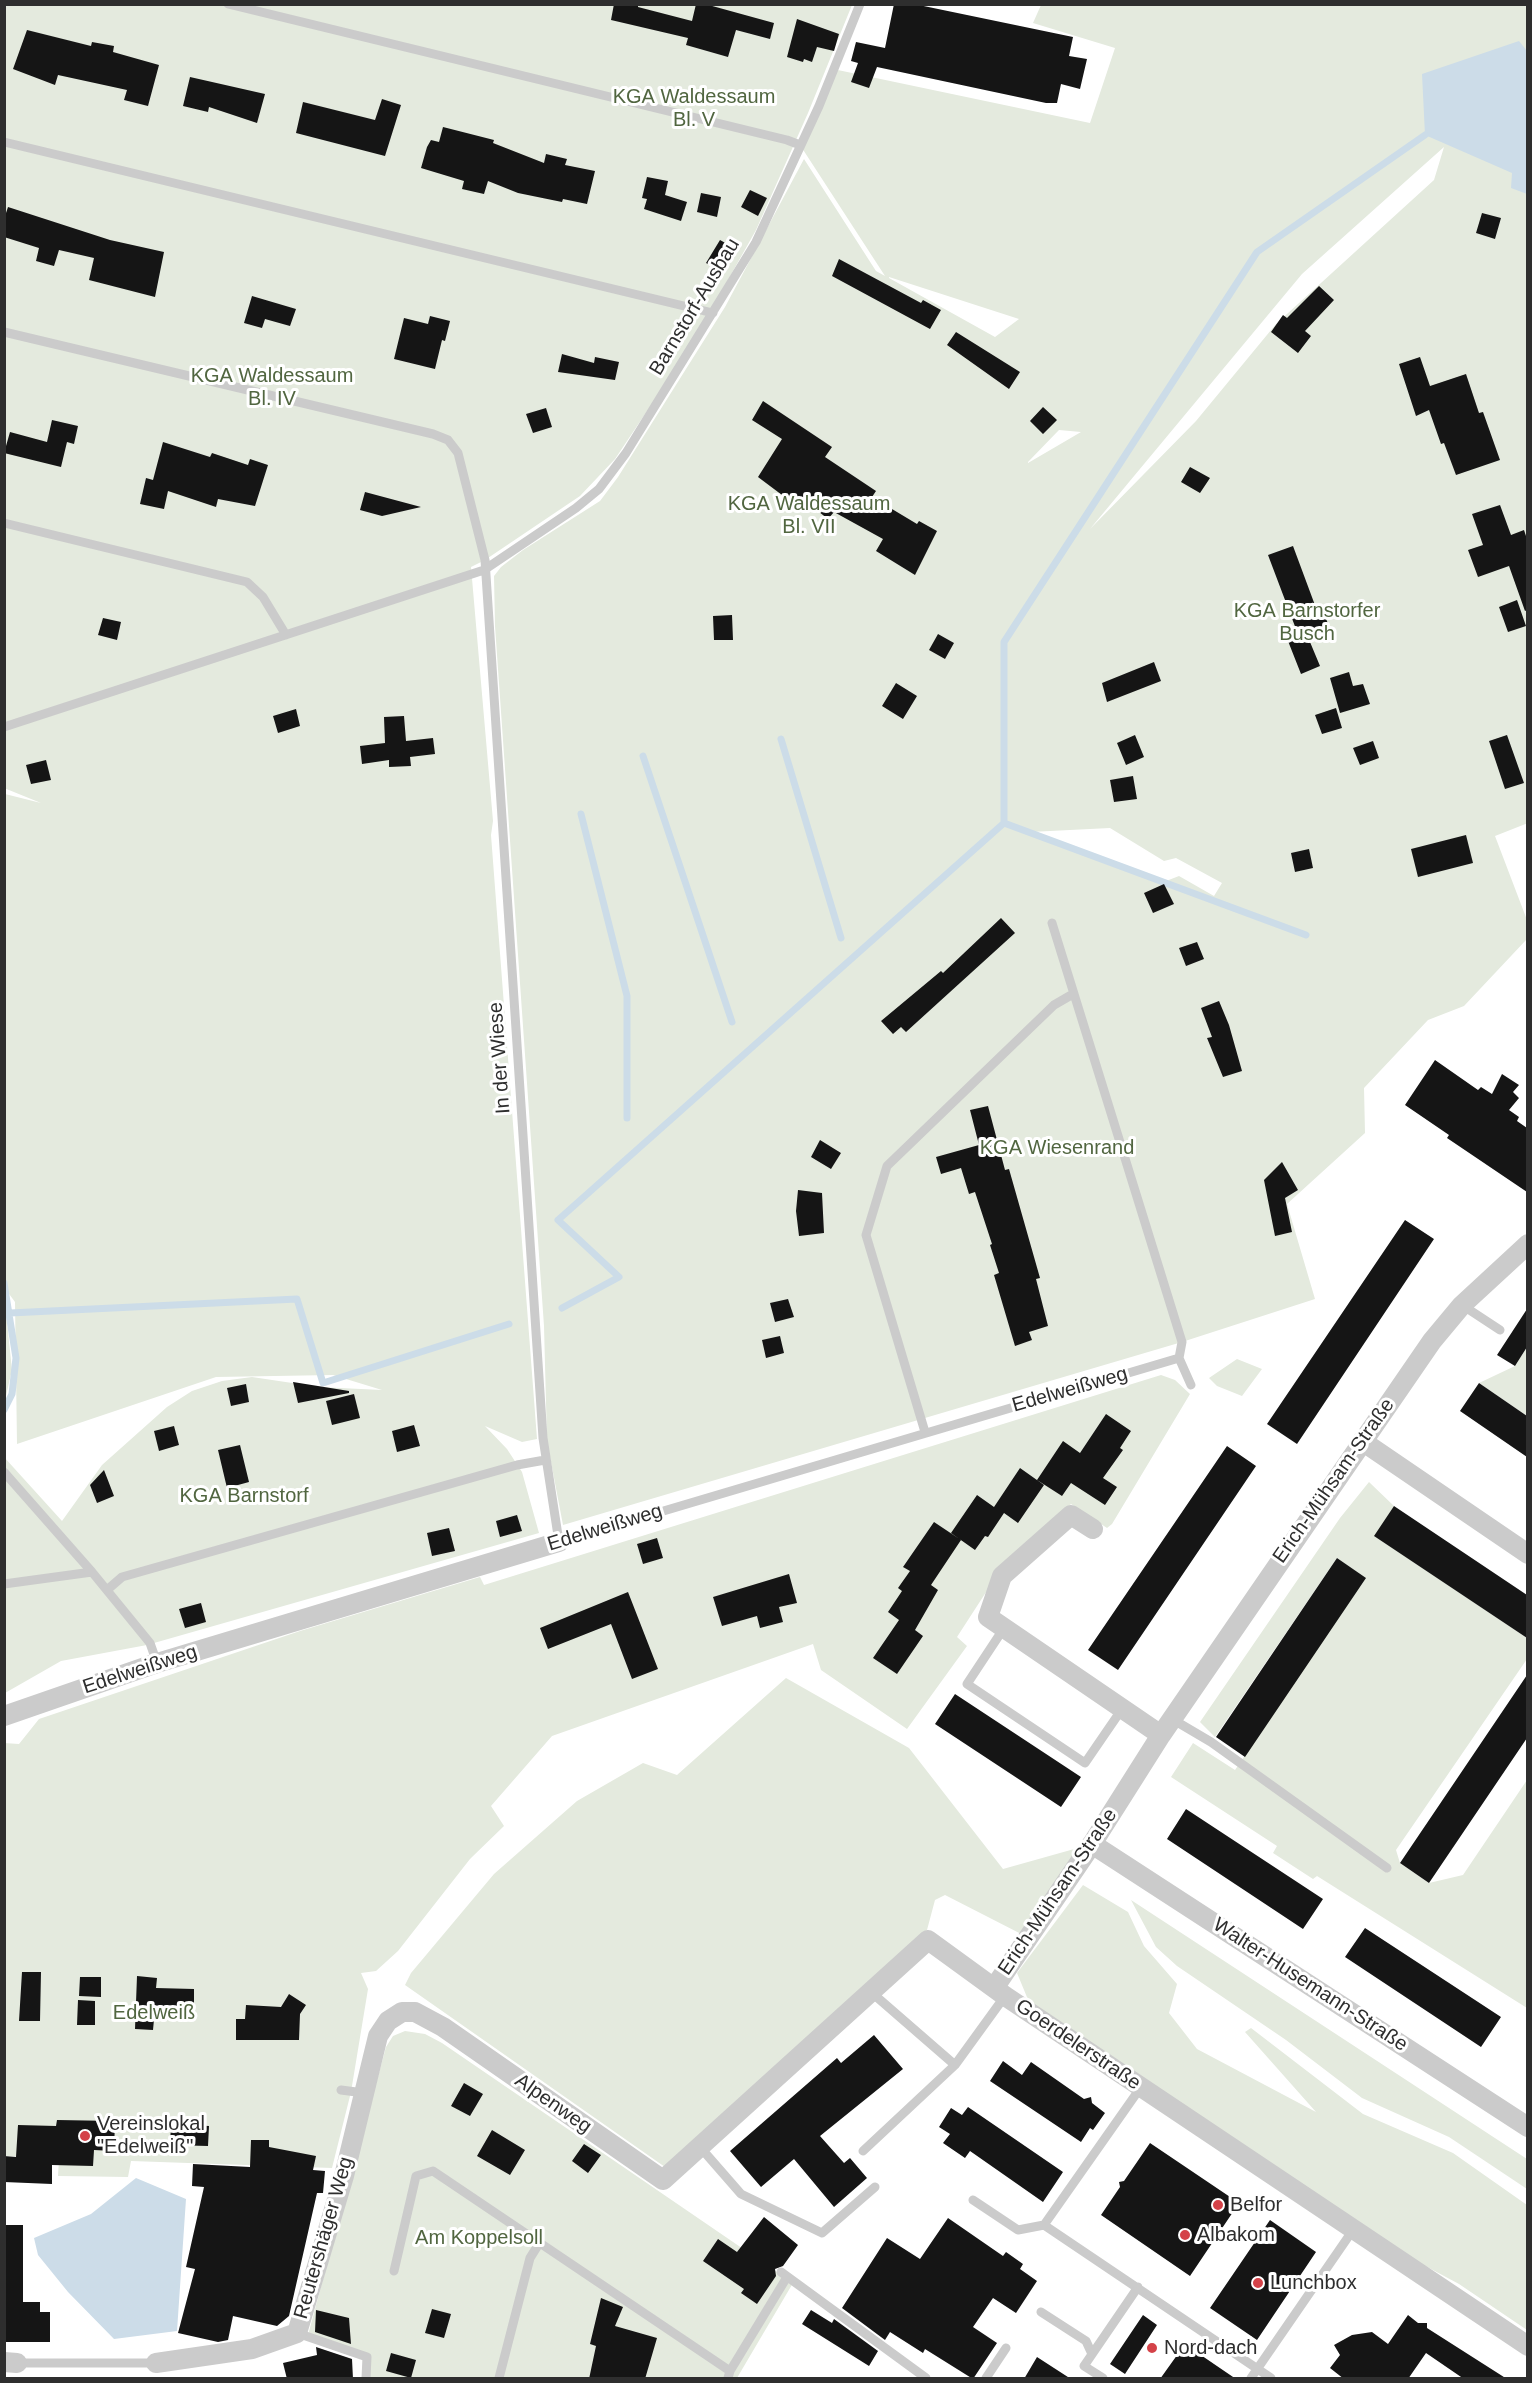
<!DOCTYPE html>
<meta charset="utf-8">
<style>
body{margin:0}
#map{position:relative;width:1532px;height:2383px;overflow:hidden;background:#fff;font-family:Arial,sans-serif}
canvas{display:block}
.frame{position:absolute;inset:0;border:6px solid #2e2e2e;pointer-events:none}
</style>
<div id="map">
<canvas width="1532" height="2383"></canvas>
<div class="frame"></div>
</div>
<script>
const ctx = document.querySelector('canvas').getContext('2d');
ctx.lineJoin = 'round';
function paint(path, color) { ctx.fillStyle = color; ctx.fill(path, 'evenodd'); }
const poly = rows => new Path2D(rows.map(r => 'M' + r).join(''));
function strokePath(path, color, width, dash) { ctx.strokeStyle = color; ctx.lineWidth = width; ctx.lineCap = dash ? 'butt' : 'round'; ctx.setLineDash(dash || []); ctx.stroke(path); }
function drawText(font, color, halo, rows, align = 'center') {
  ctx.font = font + ' Arial,sans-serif'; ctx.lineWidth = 6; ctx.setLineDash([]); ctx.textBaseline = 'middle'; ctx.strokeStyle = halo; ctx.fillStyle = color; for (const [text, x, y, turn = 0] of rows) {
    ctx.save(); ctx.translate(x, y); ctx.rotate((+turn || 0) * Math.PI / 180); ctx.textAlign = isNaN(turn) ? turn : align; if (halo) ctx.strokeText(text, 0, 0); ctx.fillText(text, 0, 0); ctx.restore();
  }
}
paint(poly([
 [5,5,852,5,808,113,756,230,693,342,615,459,580,496,485,560,471,567,493,821,491,835,537,1439,522,1442,485,1426,507,1449,522,1472,539,1533,147,1645,61,1661,5,1693,4,1457,62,1521,102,1465,167,1407,192,1391,222,1381,252,1377,319,1387,382,1390,333,1375,216,1377,17,1444,15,1302,4,1287,5,794,41,803,4,788],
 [1041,5,1527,5,1528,823,1495,836,1527,920,1527,939,1464,1006,1428,1020,1364,1088,1365,1133,1287,1204,1315,1299,1182,1342,563,1525,547,1441,544,1326,495,626,494,576,501,567,523,550,600,501,618,477,725,307,804,159,876,271,885,276,800,145,833,69,1090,123,1115,48,1033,23],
 [1444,147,1434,180,1276,324,1196,421,1090,529,1302,274],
 [889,278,889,277,1019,319,995,337],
 [1059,430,1081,432,1028,463,1028,462],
 [1110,828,1164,861,1176,858,1222,883,1214,896,1179,876,1161,883,1030,832],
 [5,1303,12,1370,5,1400],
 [1527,1347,1527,1416,1479,1383,1515,1366],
 [1237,1359,1262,1369,1242,1396,1217,1386,1209,1378],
 [1161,1375,1175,1380,1190,1394,1112,1524,1107,1528,1071,1504,1001,1569,957,1637,967,1646,907,1729,821,1670,813,1644,552,1736,491,1806,504,1826,470,1859,398,1951,376,1971,361,1973,368,1989,351,2092,332,2168,131,2161,128,2177,58,2176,59,2159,5,2156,4,1743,19,1744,39,1719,300,1631,480,1577,484,1585],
 [1369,1482,1394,1506,1375,1536,1527,1638,1527,1659,1396,1850,1400,1863,1429,1883,1463,1875,1527,1780,1527,2008,1317,1876,1313,1879,1273,1853,1277,1846,1171,1777,1193,1743,1235,1770,1365,1578,1337,1558,1215,1737,1200,1722,1340,1518],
 [786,1678,909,1748,1003,1869,1092,1844,1029,1938,945,1895,935,1900,927,1930,665,2167,405,1985,411,1973,494,1874,577,1801,643,1763,677,1775],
 [1083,1885,1128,1912,1144,1946,1177,1984,1169,2013,1197,2049,1316,2112,1245,2032,1251,2028,1363,2114,1453,2153,1527,2205,1527,2330,1459,2284,1388,2246,1029,2002,1017,1973],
 [1131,1900,1527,2159,1527,2189,1449,2137,1362,2098,1286,2040,1177,1966,1156,1947],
 [405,2031,425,2034,442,2043,793,2283,737,2378,366,2378,367,2357,308,2335,386,2047,393,2036]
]), '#e4eade');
paint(poly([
 [1519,41,1527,51,1527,194,1511,188,1512,173,1425,135,1422,74],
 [136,2178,186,2199,177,2331,114,2339,68,2292,38,2255,34,2238,91,2214]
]), '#ccdce8');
strokePath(poly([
 [781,739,841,938],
 [643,756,732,1022],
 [581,814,627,996,627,1118],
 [1306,935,1004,823,1004,642,1257,252,1425,135],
 [4,1283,16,1358,12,1394,4,1410],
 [562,1308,619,1277,558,1220,1004,823],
 [10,1313,297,1299,323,1383,509,1324]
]), '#ccdce8', 7);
paint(poly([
 [614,4,638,4,638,7,692,21,696,4,705,4,774,23,770,39,736,30,728,57,686,45,688,38,611,20],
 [894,4,914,4,1073,37,1069,56,1087,59,1080,89,1061,84,1057,103,1046,103,877,67,869,88,851,82,858,63,851,61,856,42,885,48],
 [797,19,839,34,834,51,817,47,812,62,804,59,803,62,787,57],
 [27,30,91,46,92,42,114,46,113,52,159,65,148,106,124,100,127,90,58,75,55,85,13,69],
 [190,77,265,94,257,123,209,107,208,112,183,106],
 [382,99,401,105,385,156,296,133,303,102,375,120],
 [443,127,494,140,493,143,544,163,546,154,567,159,565,165,595,171,587,204,563,199,562,202,518,193,488,181,484,194,462,189,464,181,421,168,427,147,431,140,439,142],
 [647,177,668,181,665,195,687,202,681,221,644,209,647,199,642,198],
 [750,190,767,198,758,216,741,207],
 [701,193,721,197,717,217,697,212],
 [8,207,110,240,164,252,155,297,89,280,94,258,59,250,54,266,36,261,39,248,4,237,4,219],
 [1482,213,1501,218,1495,239,1476,233],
 [720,240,736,249,723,272,706,263],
 [839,259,921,303,923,300,941,310,930,329,832,276],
 [1319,286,1334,300,1305,331,1311,336,1298,353,1271,332,1283,315,1287,318],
 [252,296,296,309,290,326,265,319,262,328,244,323],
 [430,316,450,321,445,341,442,340,435,369,394,359,404,318,428,324],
 [956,332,1020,372,1009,389,947,345],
 [562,354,594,363,595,357,619,362,615,380,558,372],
 [1420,357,1430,386,1466,374,1479,413,1483,412,1500,460,1456,475,1444,443,1441,444,1429,410,1416,416,1399,364],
 [763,401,832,447,825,457,876,491,872,497,917,524,919,521,937,531,915,575,876,551,883,539,834,512,828,519,800,497,794,504,758,477,782,439,752,420],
 [1043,407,1057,420,1043,434,1030,421],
 [546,408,552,427,533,433,526,414],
 [52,420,78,426,74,444,67,442,61,467,4,453,10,432,47,442],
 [163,442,210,457,212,453,248,465,250,459,268,465,255,506,218,499,216,507,168,491,164,509,140,504,146,478,153,480],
 [1190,467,1210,478,1200,493,1181,482],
 [365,492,421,507,382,516,360,510],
 [1500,505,1511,535,1524,530,1527,539,1527,610,1525,611,1509,566,1478,577,1468,550,1483,545,1472,514],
 [1293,546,1319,616,1324,614,1332,633,1310,642,1320,666,1301,674,1288,641,1299,637,1268,555],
 [1517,600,1526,626,1508,632,1499,607],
 [732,615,733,640,714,640,713,616],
 [103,618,121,622,117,640,98,635],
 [938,634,954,643,945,659,929,650],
 [1154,662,1161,681,1107,702,1102,683],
 [1349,672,1353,686,1363,684,1370,704,1340,713,1330,678],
 [896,683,917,696,903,719,882,706],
 [1336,708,1342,728,1322,734,1315,715],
 [296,709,300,726,278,733,273,716],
 [404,716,406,741,433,738,435,754,410,757,411,766,389,767,389,760,362,764,360,746,385,743,384,717],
 [1135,735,1144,757,1126,765,1117,743],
 [1507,735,1524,783,1505,789,1489,741],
 [1373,741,1379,758,1360,765,1353,748],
 [46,760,51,780,31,784,26,765],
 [1133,776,1137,799,1114,802,1110,780],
 [1466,835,1473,863,1418,877,1411,849],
 [1309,849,1313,868,1295,872,1291,853],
 [1164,884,1174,904,1153,913,1144,893],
 [1001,918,1015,933,906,1032,901,1027,893,1034,881,1021,941,971,943,973],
 [1197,942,1204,959,1186,966,1179,948],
 [1219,1001,1229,1025,1242,1071,1223,1077,1207,1038,1212,1037,1201,1008],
 [1435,1060,1478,1090,1481,1087,1492,1094,1502,1074,1519,1085,1513,1092,1519,1098,1509,1110,1519,1117,1517,1121,1527,1128,1527,1192,1447,1138,1449,1135,1405,1105],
 [988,1106,1005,1170,1009,1169,1040,1278,1036,1279,1048,1326,1029,1332,1032,1340,1015,1346,994,1275,999,1273,990,1245,992,1244,975,1192,969,1194,961,1168,941,1174,936,1157,979,1145,970,1110],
 [820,1140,841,1153,831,1169,811,1157],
 [1282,1162,1298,1190,1285,1198,1292,1232,1275,1236,1264,1180],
 [798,1190,822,1193,824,1233,799,1236,796,1211],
 [1405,1220,1434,1239,1297,1444,1267,1424],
 [788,1299,794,1317,775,1322,770,1303],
 [1527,1309,1527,1347,1515,1366,1497,1355],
 [780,1336,784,1353,766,1358,762,1340],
 [293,1382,349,1391,349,1393,298,1403],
 [1479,1383,1527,1416,1527,1457,1460,1411],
 [246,1384,249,1402,231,1406,227,1388],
 [354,1394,360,1418,332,1425,326,1401],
 [1106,1414,1131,1431,1120,1448,1123,1450,1103,1478,1117,1487,1105,1505,1071,1483,1062,1496,1037,1480,1063,1441,1080,1453],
 [414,1425,420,1446,397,1452,392,1431],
 [174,1426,179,1445,159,1451,154,1431],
 [240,1445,249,1482,227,1488,218,1450],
 [1227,1446,1256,1466,1118,1670,1088,1650],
 [1020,1468,1044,1485,1018,1523,1004,1513,988,1537,985,1536,975,1550,951,1533,977,1495,994,1507],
 [104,1470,114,1496,97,1503,90,1485],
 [1394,1506,1527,1595,1527,1638,1374,1536],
 [517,1515,522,1531,500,1537,496,1521],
 [934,1522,961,1540,931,1585,938,1590,915,1630,923,1636,897,1674,873,1658,899,1620,888,1612,902,1591,898,1588,910,1571,903,1567],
 [449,1528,455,1551,432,1556,427,1533],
 [657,1538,663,1558,643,1564,637,1544],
 [1337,1558,1366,1578,1245,1757,1216,1737],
 [789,1574,797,1603,779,1607,783,1622,760,1628,757,1616,722,1626,713,1597],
 [628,1592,658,1669,632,1679,611,1624,548,1649,540,1628],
 [201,1603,206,1622,185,1628,179,1609],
 [1527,1675,1527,1738,1429,1883,1400,1863],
 [955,1694,1081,1777,1061,1807,935,1724],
 [1186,1809,1323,1899,1303,1929,1167,1839],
 [1365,1928,1501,2017,1481,2047,1345,1957],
 [22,1972,41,1972,40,2021,19,2021],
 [137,1976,157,1978,156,1988,194,1989,194,2010,155,2009,153,2030,135,2029],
 [80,1977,101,1977,101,1997,79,1996],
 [289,1994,306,2005,300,2014,299,2040,236,2040,236,2019,245,2019,246,2005,281,2007],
 [78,2000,95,2001,95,2025,77,2025],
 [874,2035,903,2069,820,2136,844,2163,850,2158,867,2178,834,2207,794,2159,761,2187,730,2151,837,2058,841,2063],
 [1003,2061,1022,2075,1031,2062,1084,2099,1091,2097,1092,2103,1105,2113,1093,2130,1090,2128,1081,2142,990,2081],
 [464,2083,483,2094,470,2116,451,2106],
 [968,2107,1063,2172,1043,2202,970,2151,965,2158,943,2143,950,2134,939,2127,951,2108,962,2115],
 [57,2120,115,2121,114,2151,94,2150,93,2166,52,2165,52,2184,4,2182,4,2156,16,2157,18,2125,56,2126],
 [171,2124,209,2126,208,2146,170,2145],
 [492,2130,525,2150,510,2175,477,2156],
 [251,2140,269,2140,269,2147,316,2156,313,2170,325,2171,323,2193,317,2193,289,2316,277,2326,233,2316,228,2340,218,2342,178,2333,195,2269,186,2267,204,2187,192,2186,193,2164,250,2167],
 [1150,2143,1239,2203,1190,2276,1101,2215,1120,2187,1119,2182,1124,2181],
 [584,2144,601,2155,588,2173,572,2161],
 [764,2217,798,2245,783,2266,775,2269,776,2276,757,2304,741,2293,744,2289,703,2261,718,2239,737,2252],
 [948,2218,1003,2256,1006,2252,1023,2264,1020,2269,1037,2281,1016,2313,993,2298,973,2327,997,2343,973,2379,925,2349,923,2353,890,2332,885,2340,842,2308,887,2238,920,2259],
 [1270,2220,1316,2252,1257,2340,1210,2308],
 [4,2225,23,2225,23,2302,40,2302,40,2312,50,2312,50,2342,4,2342],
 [601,2298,623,2307,615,2326,657,2338,645,2379,589,2379,596,2346,590,2344],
 [432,2309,451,2314,444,2338,425,2333],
 [316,2310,349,2318,351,2344,315,2332],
 [811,2310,832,2323,834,2319,878,2351,869,2366,802,2324],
 [1143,2315,1157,2325,1125,2374,1110,2364],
 [1408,2315,1418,2323,1427,2323,1427,2328,1507,2379,1464,2379,1426,2353,1408,2379,1344,2379,1330,2368,1340,2355,1334,2345,1352,2335,1372,2332,1388,2344],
 [1185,2344,1192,2349,1236,2379,1160,2379],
 [316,2347,352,2359,353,2379,287,2379,283,2363,317,2355],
 [391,2353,416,2360,411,2378,386,2371],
 [1037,2357,1071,2379,1024,2379]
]), '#151515');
strokePath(poly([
 [228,4,787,140,800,145],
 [4,142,713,313],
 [4,332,433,434,448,440,458,453,485,560,543,1438,559,1542,1179,1358],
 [4,523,247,582,263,597,286,635],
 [4,727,484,570,576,508,599,489,626,453,756,242,819,106,860,4],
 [1052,923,1182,1342,1179,1358],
 [1462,1305,1500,1330],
 [1179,1358,1191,1385],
 [925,1432,866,1235,887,1166,1054,1005,1073,994],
 [4,1472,92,1572,150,1643,157,1663],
 [4,1584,92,1572],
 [107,1590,122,1577,517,1465,545,1460],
 [1004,1628,967,1684,1085,1763,1122,1709],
 [1172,1719,1211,1742,1387,1868],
 [871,1992,955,2065],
 [1141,2087,1044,2225,1271,2378],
 [341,2090,364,2093],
 [700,2147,741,2194,822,2233,875,2187],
 [863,2151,955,2065,1005,1996],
 [973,2200,1018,2230,1044,2225],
 [394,2271,416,2176,433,2171,730,2371],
 [781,2272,926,2378],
 [1041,2312,1086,2341,1092,2354],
 [297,2333,367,2357,366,2378],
 [17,2363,156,2363],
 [499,2378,530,2258,540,2242],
 [728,2378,730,2371,787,2277],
 [986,2378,1006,2348],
 [1103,2378,1084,2366,1138,2287],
 [1251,2378,1353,2230]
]), '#cbcbcb', 9);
strokePath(poly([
 [1362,1441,1528,1554],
 [1093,1529,1071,1515,1002,1576,988,1617,1161,1735],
 [4,1716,157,1663,559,1542],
 [1092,1844,1528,2127],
 [994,1988,1092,1844,1161,1735,1432,1341,1462,1305,1528,1244],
 [4,2362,17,2363],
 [156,2363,252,2349,297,2333,344,2176,378,2036,388,2021,402,2012,415,2012,443,2027,663,2180,928,1940,1005,1996,1528,2346]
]), '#cbcbcb', 20);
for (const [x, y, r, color] of [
 [85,2136,6,"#d44248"],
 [1218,2205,6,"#d44248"],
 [1185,2235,6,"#d44248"],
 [1258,2283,6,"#d44248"],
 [1152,2348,6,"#d44248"]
]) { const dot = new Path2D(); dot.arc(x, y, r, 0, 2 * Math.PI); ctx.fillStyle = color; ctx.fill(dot); strokePath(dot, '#fff', 2); }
drawText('20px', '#516640', '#fff', [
 ["KGA Waldessaum",694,97],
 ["Bl. V",694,120],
 ["KGA Waldessaum",272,376],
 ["Bl. IV",272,399],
 ["KGA Waldessaum",809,504],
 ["Bl. VII",809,527],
 ["KGA Barnstorfer",1307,611],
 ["Busch",1307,634],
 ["KGA Wiesenrand",1057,1148],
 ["KGA Barnstorf",244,1496],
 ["Edelweiß",154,2013],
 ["Am Koppelsoll",479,2238]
]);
drawText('20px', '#2e2e2e', '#fff', [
 ["Barnstorf-Ausbau",695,307,-59],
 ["In der Wiese",500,1058,-94],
 ["Edelweißweg",1070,1390,-16],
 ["Erich-Mühsam-Straße",1334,1481,-55],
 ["Edelweißweg",605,1528,-17],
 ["Edelweißweg",140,1670,-18],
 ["Erich-Mühsam-Straße",1058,1892,-56],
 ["Walter-Husemann-Straße",1310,1985,33],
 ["Goerdelerstraße",1078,2045,34],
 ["Alpenweg",553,2104,35],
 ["Reutershäger Weg",324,2238,-74]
]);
drawText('20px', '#2e2e2e', '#fff', [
 ["Vereinslokal",97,2124],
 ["\"Edelweiß\"",97,2147],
 ["Belfor",1230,2205],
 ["Albakom",1197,2235],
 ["Lunchbox",1270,2283],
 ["Nord-dach",1164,2348]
], 'left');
</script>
